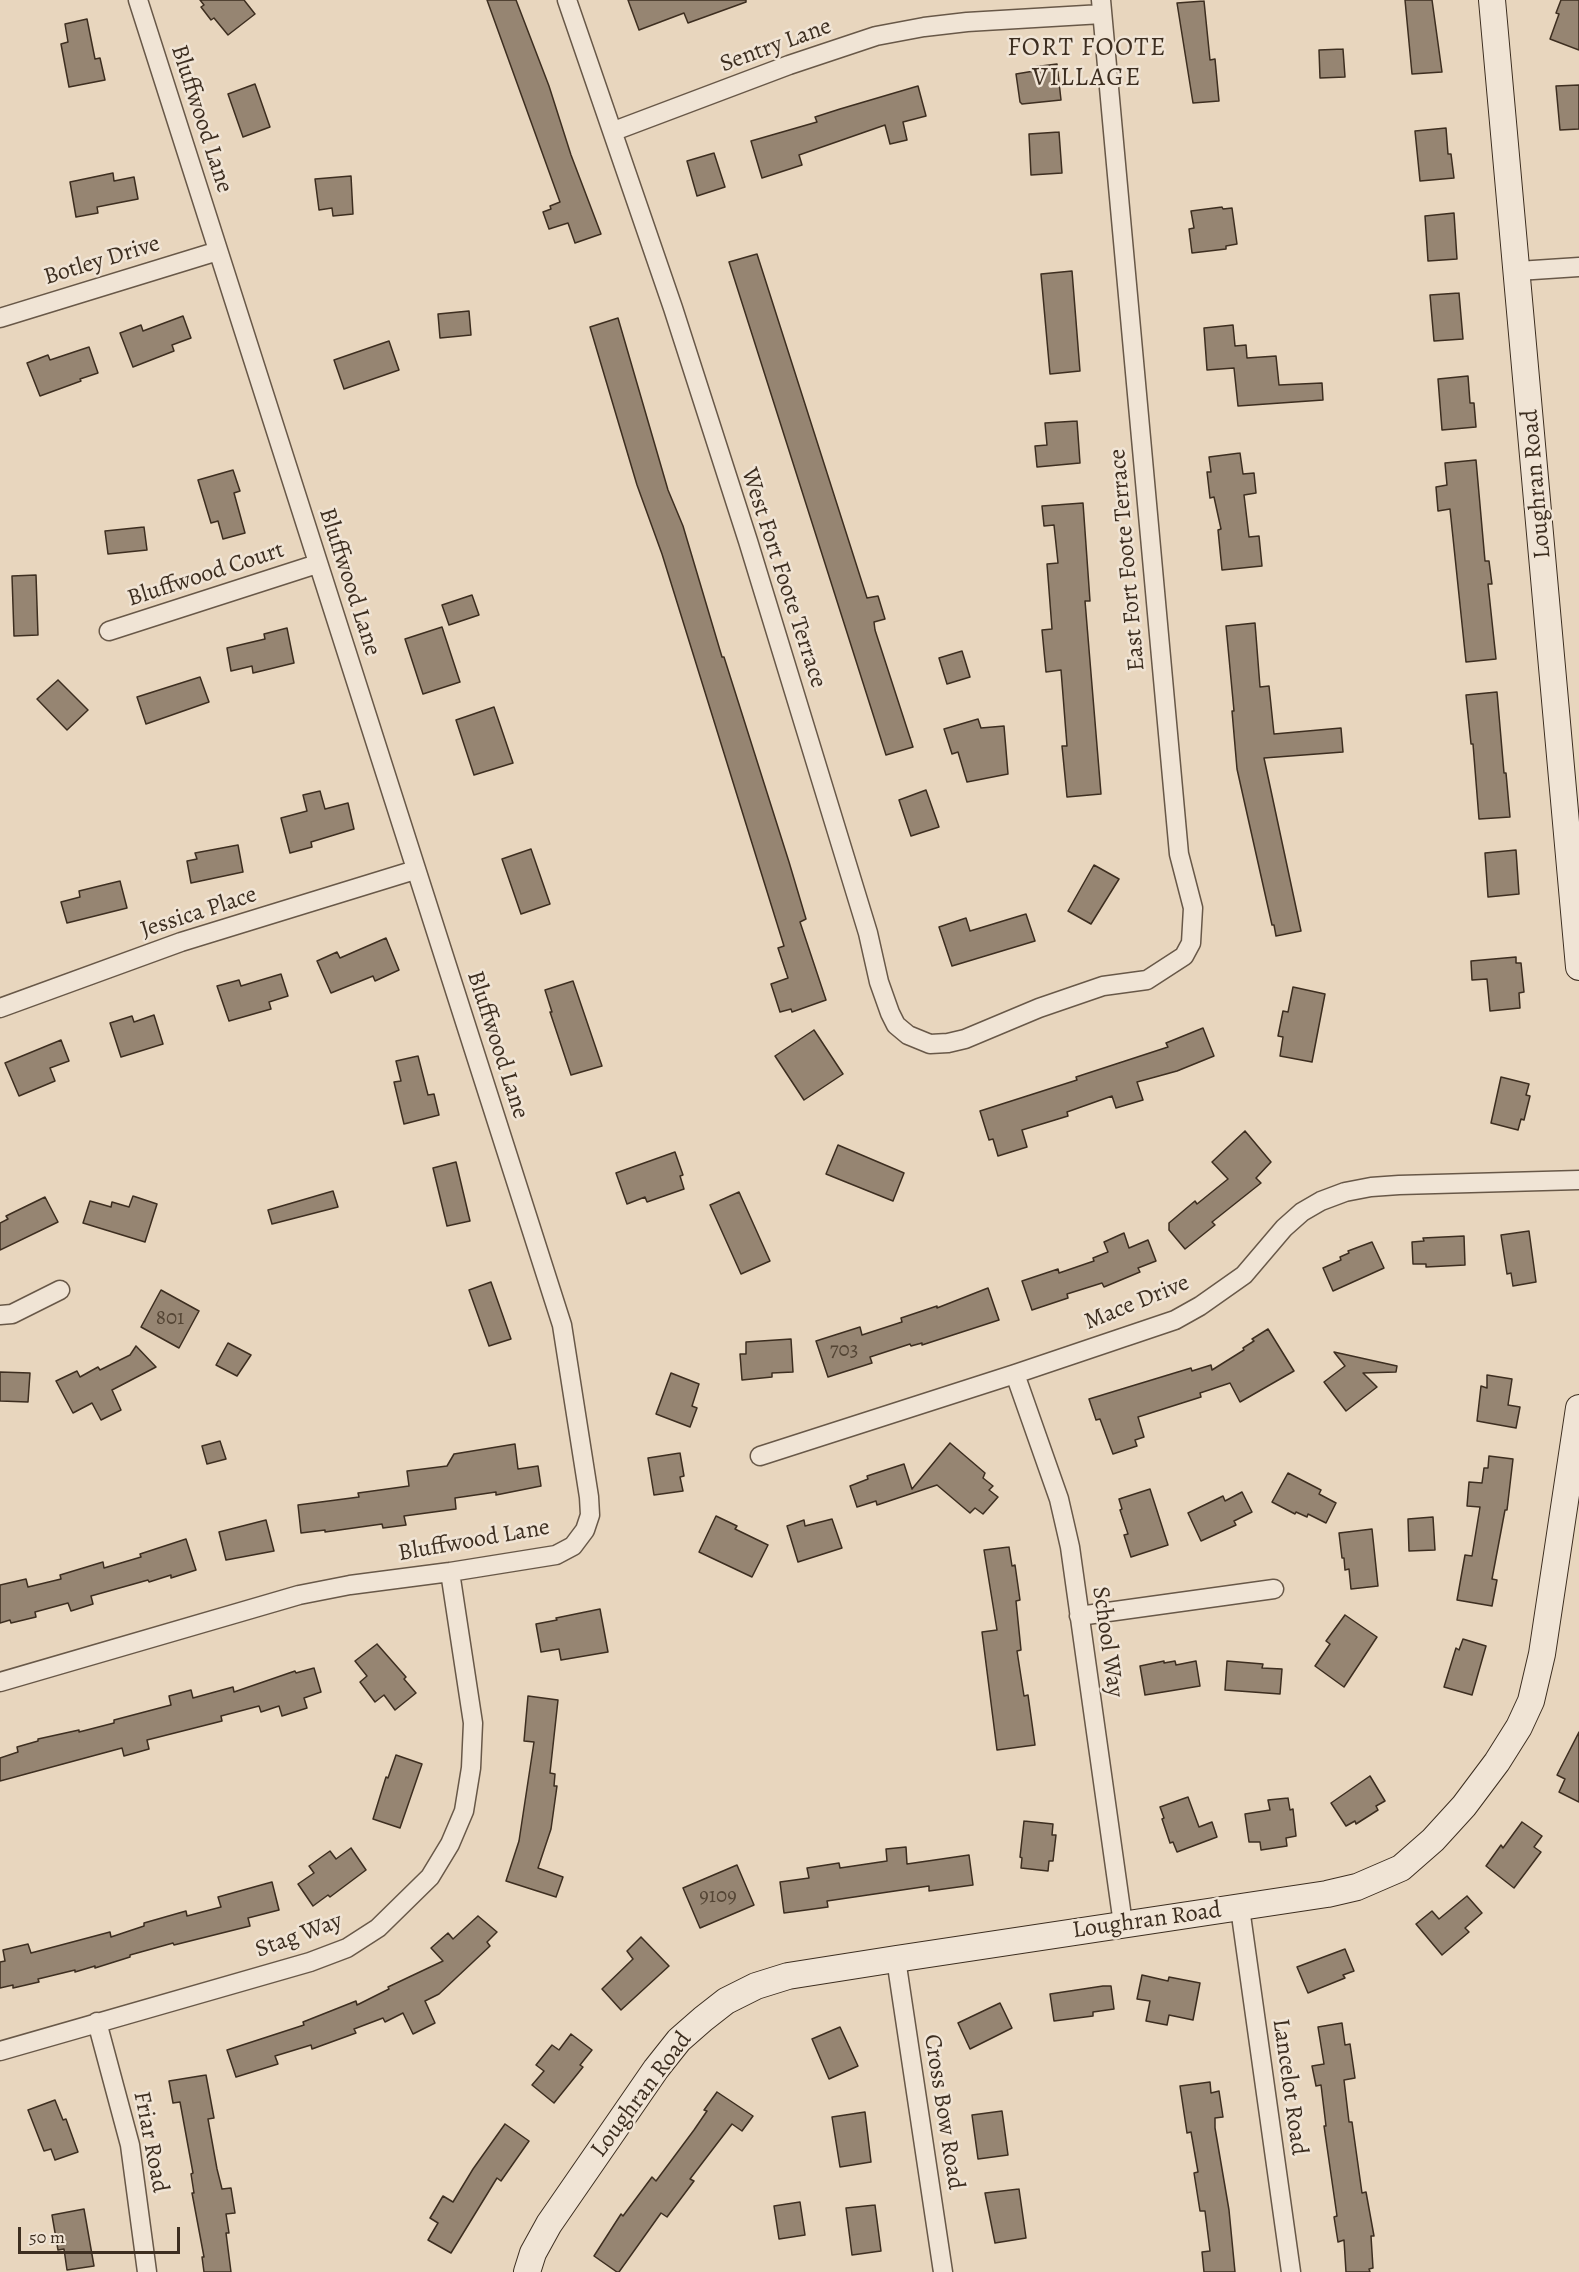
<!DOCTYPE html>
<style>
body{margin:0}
#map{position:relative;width:1579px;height:2272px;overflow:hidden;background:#e8d6be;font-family:Alegreya,serif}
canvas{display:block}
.scale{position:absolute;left:18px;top:2227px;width:162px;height:27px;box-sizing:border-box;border:3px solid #3d2e20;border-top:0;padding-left:8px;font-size:18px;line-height:21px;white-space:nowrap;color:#3d2e20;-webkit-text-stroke:4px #f0e4d5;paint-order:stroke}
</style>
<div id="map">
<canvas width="1579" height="2272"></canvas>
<div class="scale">50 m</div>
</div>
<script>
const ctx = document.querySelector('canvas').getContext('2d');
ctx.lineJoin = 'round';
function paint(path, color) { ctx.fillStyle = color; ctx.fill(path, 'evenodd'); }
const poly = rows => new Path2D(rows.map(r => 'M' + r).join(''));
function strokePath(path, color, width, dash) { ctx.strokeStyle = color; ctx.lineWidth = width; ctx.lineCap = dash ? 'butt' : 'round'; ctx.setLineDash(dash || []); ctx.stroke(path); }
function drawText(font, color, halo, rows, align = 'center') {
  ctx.font = font + ' Alegreya,serif'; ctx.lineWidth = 5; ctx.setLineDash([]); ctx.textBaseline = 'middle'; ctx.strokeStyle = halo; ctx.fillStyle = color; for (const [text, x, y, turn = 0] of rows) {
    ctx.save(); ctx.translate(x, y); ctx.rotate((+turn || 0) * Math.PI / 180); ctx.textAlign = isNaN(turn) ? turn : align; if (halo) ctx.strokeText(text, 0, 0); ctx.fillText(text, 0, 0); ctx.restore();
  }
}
const building = poly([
 [200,0,244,0,255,14,228,35,214,18,211,20,201,7,204,5,200,0],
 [487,0,516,0,549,86,571,155,601,234,575,243,568,223,549,229,543,212,551,209,550,206,560,202,487,0],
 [628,0,746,0,746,2,688,23,684,13,639,30,628,0],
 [1405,0,1432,0,1442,72,1412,74,1405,0],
 [1561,0,1579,0,1579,50,1550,39,1559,14,1556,13,1561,0],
 [1204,1,1210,60,1215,59,1219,101,1193,103,1177,3,1204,1],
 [87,19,95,59,100,58,105,80,69,87,61,44,68,42,65,24,87,19],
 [1343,49,1345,77,1320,78,1319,50,1343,49],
 [1057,64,1061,100,1022,104,1020,102,1016,74,1034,71,1033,67,1057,64],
 [255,84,270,127,243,137,228,94,255,84],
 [1579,85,1579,129,1560,130,1556,86,1579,85],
 [918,86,926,116,903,122,907,140,890,144,885,125,799,155,802,165,762,178,751,141,817,122,815,117,840,109,918,86],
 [1446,128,1448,154,1451,154,1454,178,1420,181,1415,131,1446,128],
 [1059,132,1062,173,1031,175,1029,134,1059,132],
 [714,153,725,187,697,196,687,161,714,153],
 [113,173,114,181,134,177,138,199,97,207,98,213,76,217,70,182,113,173],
 [351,176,353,214,333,216,332,208,319,210,315,179,351,176],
 [1222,207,1223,209,1232,208,1237,244,1226,246,1226,249,1192,253,1189,229,1194,228,1191,211,1222,207],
 [1454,213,1457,259,1428,261,1425,216,1454,213],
 [757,254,867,598,878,596,885,619,874,622,875,630,913,747,886,755,729,262,757,254],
 [1072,271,1080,371,1050,374,1041,274,1072,271],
 [1459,293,1463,339,1434,341,1430,295,1459,293],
 [469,311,471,335,440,338,438,314,469,311],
 [183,316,191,338,172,345,174,351,133,367,120,333,141,325,143,331,183,316],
 [618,318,668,490,683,526,722,657,724,657,789,862,806,919,800,922,826,1000,792,1012,791,1009,780,1012,771,984,788,978,778,948,784,946,662,554,637,485,590,327,618,318],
 [1233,325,1235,346,1246,345,1247,358,1276,356,1279,385,1322,383,1323,400,1238,406,1234,368,1207,370,1204,328,1233,325],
 [389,341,399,370,344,389,334,360,389,341],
 [89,347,98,373,80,379,81,381,40,396,27,363,48,355,50,360,89,347],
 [1468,376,1470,403,1474,403,1476,427,1442,430,1438,379,1468,376],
 [1077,421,1080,463,1037,467,1035,446,1047,445,1045,423,1077,421],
 [1240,453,1243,474,1254,473,1256,493,1244,495,1249,537,1259,536,1262,566,1222,570,1218,530,1221,529,1214,497,1210,498,1207,472,1211,472,1209,457,1240,453],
 [1476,460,1485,561,1489,561,1492,584,1488,584,1496,659,1466,662,1450,509,1438,511,1436,487,1447,485,1445,463,1476,460],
 [233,470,240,491,234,493,245,533,223,539,218,521,211,523,198,480,233,470],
 [1083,503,1090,601,1085,601,1101,794,1067,797,1062,746,1067,746,1061,670,1046,672,1042,630,1052,629,1047,564,1058,563,1054,525,1044,526,1042,506,1083,503],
 [144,527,147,550,108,554,105,531,144,527],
 [36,575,38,635,14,636,12,576,36,575],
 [472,595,479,615,449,625,442,605,472,595],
 [1255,623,1260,687,1269,686,1274,734,1341,728,1343,752,1264,758,1301,931,1276,936,1274,925,1272,925,1237,769,1232,711,1234,711,1226,626,1255,623],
 [442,627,460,682,423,694,405,639,442,627],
 [287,628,294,663,253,673,252,666,231,671,227,648,265,639,264,634,287,628],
 [962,651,970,677,947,684,939,658,962,651],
 [200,677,209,702,146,724,137,697,200,677],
 [58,680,88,710,67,730,37,699,58,680],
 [1497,692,1504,773,1506,773,1510,817,1479,819,1473,744,1471,744,1466,695,1497,692],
 [494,707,513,763,474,775,456,720,494,707],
 [978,719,981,728,1004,726,1008,774,967,782,958,752,952,754,944,729,978,719],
 [926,790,939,827,911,836,899,800,926,790],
 [320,791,325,809,348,803,354,829,311,842,312,847,290,853,281,818,307,811,303,795,320,791],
 [238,845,243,872,191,883,187,861,197,859,195,853,238,845],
 [531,849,550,904,521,914,502,859,531,849],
 [1516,850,1519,894,1488,897,1485,853,1516,850],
 [1094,865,1119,879,1091,924,1068,911,1094,865],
 [120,881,127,908,67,923,61,902,80,897,79,891,120,881],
 [1026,914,1035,941,952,966,939,927,966,918,970,931,1026,914],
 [386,938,399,970,375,981,373,976,331,993,317,961,337,952,340,958,386,938],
 [1516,957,1516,963,1521,963,1524,992,1519,993,1520,1008,1490,1011,1487,979,1472,980,1471,961,1516,957],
 [281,974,288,996,269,1002,271,1009,229,1021,217,986,239,980,241,986,281,974],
 [573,981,602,1066,571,1075,550,1012,552,1012,545,990,573,981],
 [1293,987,1325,994,1312,1062,1280,1056,1283,1037,1278,1036,1283,1011,1288,1012,1293,987],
 [154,1015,163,1044,121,1057,110,1023,132,1016,134,1022,154,1015],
 [1203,1028,1214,1056,1177,1071,1137,1082,1143,1100,1116,1108,1112,1096,1067,1112,1068,1116,1022,1130,1027,1147,998,1156,993,1139,989,1140,980,1111,1077,1080,1076,1077,1168,1047,1166,1043,1203,1028],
 [814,1030,843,1074,804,1100,775,1056,814,1030],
 [61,1040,69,1061,50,1068,55,1081,19,1096,5,1063,61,1040],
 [418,1056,428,1095,434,1094,439,1115,404,1124,394,1082,401,1081,396,1061,418,1056],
 [1501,1077,1529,1084,1526,1095,1530,1096,1524,1120,1521,1119,1518,1130,1491,1123,1501,1077],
 [1245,1131,1271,1162,1256,1178,1261,1183,1212,1222,1215,1225,1185,1249,1169,1230,1169,1223,1195,1201,1197,1204,1228,1179,1212,1162,1245,1131],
 [838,1145,904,1173,893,1201,826,1174,838,1145],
 [675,1152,683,1175,680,1176,684,1189,647,1202,645,1197,627,1204,616,1173,675,1152],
 [456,1162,470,1221,447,1226,433,1168,456,1162],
 [333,1191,338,1207,272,1224,268,1210,333,1191],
 [739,1192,770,1261,741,1274,710,1205,739,1192],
 [133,1196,157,1204,145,1242,83,1223,90,1201,111,1207,112,1202,129,1207,133,1196],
 [45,1197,58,1222,0,1250,0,1223,8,1219,6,1216,45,1197],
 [1529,1231,1536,1282,1513,1286,1511,1273,1507,1274,1501,1235,1529,1231],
 [1124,1233,1129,1248,1148,1240,1156,1261,1138,1268,1140,1272,1104,1287,1102,1283,1067,1294,1068,1298,1032,1310,1022,1281,1058,1269,1059,1273,1094,1261,1093,1258,1108,1252,1104,1242,1124,1233],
 [1464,1236,1465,1265,1426,1267,1426,1264,1413,1264,1412,1242,1424,1241,1423,1238,1464,1236],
 [1372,1242,1384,1268,1333,1291,1323,1268,1341,1260,1340,1257,1349,1253,1348,1251,1372,1242],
 [491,1282,511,1339,489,1346,469,1290,491,1282],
 [988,1288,999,1320,922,1345,922,1343,911,1346,910,1344,870,1357,872,1363,828,1377,816,1341,860,1327,862,1335,902,1322,901,1318,937,1306,937,1308,988,1288],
 [161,1290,199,1311,179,1348,141,1327,161,1290],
 [1268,1329,1294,1371,1240,1402,1230,1383,1200,1393,1201,1397,1138,1417,1144,1437,1135,1440,1137,1446,1113,1454,1100,1419,1096,1420,1089,1399,1191,1368,1192,1371,1211,1365,1212,1370,1244,1350,1243,1348,1254,1341,1252,1339,1268,1329],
 [791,1339,793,1372,772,1373,772,1377,742,1380,740,1354,746,1354,746,1342,791,1339],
 [228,1343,251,1355,237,1376,216,1365,228,1343],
 [136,1346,156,1367,112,1390,121,1410,101,1420,92,1403,73,1413,56,1381,77,1371,80,1377,98,1367,100,1370,130,1355,136,1346],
 [1334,1352,1397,1366,1396,1372,1363,1373,1377,1387,1346,1411,1324,1382,1345,1366,1334,1352],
 [0,1372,30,1373,28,1402,0,1401,0,1372],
 [671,1373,699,1384,692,1406,697,1408,690,1427,656,1414,671,1373],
 [1487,1375,1512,1379,1508,1405,1520,1407,1516,1428,1477,1421,1481,1386,1487,1388,1487,1375],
 [220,1441,226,1459,207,1464,202,1446,220,1441],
 [950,1443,985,1473,983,1478,993,1486,989,1490,998,1497,983,1514,975,1508,970,1513,937,1485,877,1505,876,1501,857,1507,850,1486,868,1479,867,1476,904,1464,912,1489,950,1443],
 [515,1444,518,1469,538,1466,541,1486,496,1495,496,1492,455,1498,456,1509,404,1516,406,1525,383,1528,382,1524,325,1532,325,1530,301,1533,298,1505,359,1497,358,1493,409,1486,407,1471,447,1466,454,1454,515,1444],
 [680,1453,684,1476,680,1477,683,1491,654,1495,648,1458,680,1453],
 [1489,1456,1513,1459,1507,1510,1505,1510,1492,1579,1497,1580,1492,1606,1457,1600,1465,1555,1472,1556,1480,1507,1467,1506,1469,1482,1482,1483,1484,1468,1488,1468,1489,1456],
 [1288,1473,1321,1490,1319,1494,1336,1503,1326,1523,1308,1514,1307,1517,1296,1512,1295,1514,1272,1502,1288,1473],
 [1150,1489,1168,1545,1131,1557,1124,1535,1128,1534,1120,1510,1122,1509,1119,1499,1150,1489],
 [1242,1492,1252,1512,1234,1521,1236,1525,1201,1541,1188,1513,1223,1496,1225,1501,1242,1492],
 [716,1516,737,1526,735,1529,768,1545,752,1577,699,1552,716,1516],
 [1433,1517,1435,1550,1409,1551,1408,1519,1433,1517],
 [832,1519,842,1548,798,1562,787,1526,804,1520,805,1526,832,1519],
 [266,1520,274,1551,226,1560,219,1532,266,1520],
 [1372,1529,1378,1586,1351,1589,1349,1569,1345,1570,1344,1558,1342,1558,1339,1533,1372,1529],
 [186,1539,196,1570,171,1578,171,1575,149,1582,148,1580,91,1596,93,1604,71,1611,68,1603,35,1612,36,1617,11,1623,10,1620,0,1623,0,1585,26,1579,28,1587,61,1579,60,1575,103,1562,104,1568,141,1557,140,1554,186,1539],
 [1009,1547,1012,1566,1015,1565,1020,1600,1016,1601,1021,1650,1017,1651,1024,1696,1028,1695,1035,1745,997,1750,982,1632,997,1630,984,1550,1009,1547],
 [600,1609,608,1652,561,1660,559,1649,541,1652,536,1624,557,1620,556,1618,600,1609],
 [1345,1615,1377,1637,1344,1687,1315,1666,1330,1644,1326,1641,1345,1615],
 [1463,1639,1486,1646,1472,1695,1444,1687,1456,1648,1459,1650,1463,1639],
 [377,1644,406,1677,404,1679,416,1693,395,1710,384,1695,375,1702,360,1682,367,1676,355,1661,377,1644],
 [1164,1661,1164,1663,1175,1661,1176,1665,1196,1661,1200,1686,1145,1695,1140,1666,1164,1661],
 [1227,1661,1263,1664,1262,1668,1282,1669,1280,1694,1225,1690,1227,1661],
 [314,1668,321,1692,304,1698,307,1708,282,1716,279,1706,261,1712,259,1706,221,1716,222,1721,147,1740,149,1749,124,1756,122,1748,0,1781,0,1758,18,1752,17,1747,38,1741,38,1739,79,1730,79,1732,114,1723,114,1720,171,1705,169,1696,191,1690,193,1698,233,1687,234,1692,295,1671,296,1673,314,1668],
 [528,1696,558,1700,550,1773,555,1774,554,1786,557,1786,551,1829,538,1868,563,1877,556,1897,506,1881,519,1841,534,1742,524,1741,528,1696],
 [1579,1732,1579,1802,1559,1792,1565,1779,1557,1775,1579,1732],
 [396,1755,422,1764,400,1828,373,1819,386,1777,388,1778,396,1755],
 [1370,1776,1385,1801,1376,1806,1378,1810,1356,1824,1355,1821,1346,1826,1331,1803,1370,1776],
 [1188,1797,1199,1827,1212,1822,1217,1837,1177,1852,1173,1842,1170,1843,1162,1819,1164,1818,1160,1807,1188,1797],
 [1288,1798,1290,1810,1293,1809,1296,1836,1286,1838,1287,1846,1261,1850,1260,1842,1249,1842,1245,1814,1270,1810,1268,1800,1288,1798],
 [1024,1821,1053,1824,1052,1835,1056,1835,1053,1861,1049,1861,1048,1871,1021,1868,1022,1858,1020,1857,1024,1821],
 [1522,1822,1542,1836,1534,1847,1541,1852,1514,1888,1486,1866,1501,1845,1503,1848,1522,1822],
 [906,1847,907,1864,969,1855,973,1885,929,1891,929,1886,827,1901,828,1907,784,1913,780,1882,809,1878,807,1868,839,1863,840,1868,887,1861,886,1849,906,1847],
 [351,1848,366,1870,330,1897,328,1895,313,1906,298,1884,314,1873,309,1866,330,1851,336,1859,351,1848],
 [737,1865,754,1905,700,1928,683,1888,737,1865],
 [272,1882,279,1910,248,1918,250,1926,174,1945,173,1943,130,1955,130,1957,95,1968,95,1966,75,1972,75,1970,38,1979,39,1982,13,1988,13,1985,0,1988,0,1962,5,1961,3,1950,28,1944,31,1953,110,1932,111,1937,144,1926,144,1923,186,1911,187,1916,221,1907,218,1897,272,1882],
 [1467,1896,1482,1913,1465,1928,1469,1932,1442,1955,1416,1924,1432,1911,1439,1919,1467,1896],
 [478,1916,497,1932,487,1942,490,1946,439,1994,425,2001,435,2023,413,2034,403,2013,385,2022,383,2018,354,2029,356,2033,312,2049,311,2045,275,2056,278,2064,236,2077,227,2050,304,2025,303,2022,356,2001,357,2005,389,1989,388,1987,443,1961,431,1948,448,1933,453,1939,478,1916],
 [641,1937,669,1966,621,2010,602,1989,633,1959,627,1951,641,1937],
 [1345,1949,1354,1971,1343,1975,1345,1978,1308,1993,1297,1967,1345,1949],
 [1142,1975,1168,1981,1169,1977,1200,1983,1193,2020,1169,2015,1167,2025,1146,2021,1150,2001,1137,1999,1142,1975],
 [1103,1986,1111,1986,1114,2009,1093,2012,1093,2016,1054,2021,1050,1994,1103,1986],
 [1000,2003,1012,2028,970,2049,958,2023,1000,2003],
 [1342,2023,1345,2045,1350,2044,1355,2078,1344,2080,1349,2122,1352,2122,1362,2193,1366,2192,1374,2236,1371,2236,1373,2268,1369,2269,1370,2272,1346,2272,1344,2240,1338,2242,1334,2217,1337,2216,1324,2126,1326,2126,1321,2085,1316,2086,1312,2066,1324,2064,1318,2027,1342,2023],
 [840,2027,858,2066,829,2079,812,2039,840,2027],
 [571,2034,592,2050,580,2065,583,2067,554,2103,532,2085,544,2071,536,2065,552,2045,559,2050,571,2034],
 [206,2075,214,2118,208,2119,217,2169,222,2189,231,2188,235,2213,226,2214,229,2233,226,2233,231,2272,204,2272,202,2257,204,2257,192,2193,194,2193,191,2174,193,2173,180,2102,173,2103,169,2081,206,2075],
 [1210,2082,1211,2093,1219,2091,1223,2117,1215,2118,1215,2128,1229,2210,1235,2272,1204,2272,1202,2252,1210,2251,1205,2211,1200,2211,1194,2173,1198,2172,1191,2132,1187,2133,1180,2086,1210,2082],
 [717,2092,753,2116,742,2131,732,2124,690,2179,694,2181,667,2217,661,2213,619,2272,617,2272,594,2256,621,2214,623,2216,652,2177,656,2181,694,2130,707,2111,704,2110,717,2092],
 [55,2100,63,2120,66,2119,78,2152,55,2160,51,2149,44,2151,28,2110,55,2100],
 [1002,2111,1008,2155,978,2159,972,2115,1002,2111],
 [865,2112,871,2162,840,2167,832,2117,865,2112],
 [505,2124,529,2141,501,2181,497,2178,451,2253,428,2240,438,2223,430,2218,443,2196,453,2202,473,2169,505,2124],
 [1019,2189,1026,2238,995,2243,985,2193,1019,2189],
 [800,2202,805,2235,779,2239,774,2206,800,2202],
 [875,2205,881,2251,852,2255,846,2208,875,2205],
 [84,2209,94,2266,67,2270,64,2249,58,2250,52,2215,84,2209]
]);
paint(building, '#968572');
strokePath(building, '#3d2e20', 1.5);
const street = poly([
 [567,0,673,308,748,541,868,933,879,982,890,1013,896,1025,908,1035,930,1044,948,1043,965,1039,1039,1008,1103,986,1147,980,1184,956,1191,943,1193,908,1179,854,1101,0],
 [614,131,789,65,876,36,924,27,967,22,1102,14],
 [1518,271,1579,267],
 [0,318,218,251],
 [109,631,317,564],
 [0,1008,181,942,415,870],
 [0,1315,12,1314,60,1290],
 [1015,1374,1059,1499,1070,1547,1123,1924],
 [760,1456,1015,1374,1175,1320,1200,1306,1244,1275,1284,1228,1302,1212,1321,1201,1345,1192,1371,1187,1399,1185,1579,1180],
 [1079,1616,1274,1589],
 [0,1682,299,1595,350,1585,450,1572,556,1555,573,1546,585,1530,590,1515,589,1497,562,1325,138,0],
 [1240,1908,1291,2272],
 [896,1959,943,2272],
 [97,2022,130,2145,147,2272],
 [0,2051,310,1962,347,1948,378,1928,430,1877,450,1844,464,1811,471,1768,473,1723,450,1572]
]);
const secondary = poly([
 [1492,0,1579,967],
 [527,2272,533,2253,549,2224,656,2069,679,2040,703,2019,726,2001,756,1986,788,1976,896,1959,1327,1894,1357,1887,1401,1868,1433,1840,1464,1806,1497,1762,1519,1727,1531,1701,1542,1654,1579,1408]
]);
strokePath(street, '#685848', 21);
strokePath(secondary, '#3d2e20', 28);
strokePath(street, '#f0e4d5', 18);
strokePath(secondary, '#f0e4d5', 26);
drawText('21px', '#534434', null, [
 ["801",170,1319],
 ["703",844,1351],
 ["9109",718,1897]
]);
drawText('24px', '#3d2e20', '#f0e4d5', [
 ["Sentry Lane",776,46,-20],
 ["Bluffwood Lane",201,119,72],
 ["Botley Drive",102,261,-17],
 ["Loughran Road",1537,484,-95],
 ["East Fort Foote Terrace",1128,560,-95],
 ["Bluffwood Court",206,575,-18],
 ["West Fort Foote Terrace",783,578,72],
 ["Bluffwood Lane",349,582,72],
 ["Jessica Place",199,913,-18],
 ["Bluffwood Lane",497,1045,72],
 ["Mace Drive",1137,1303,-22],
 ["Bluffwood Lane",474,1541,-10],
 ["School Way",1107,1642,82],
 ["Loughran Road",1147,1921,-8],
 ["Stag Way",299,1936,-20],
 ["Lancelot Road",1289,2087,82],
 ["Loughran Road",642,2095,-53],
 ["Cross Bow Road",943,2112,81],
 ["Friar Road",150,2142,79]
]);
ctx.letterSpacing = '1.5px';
drawText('26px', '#3d2e20', '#f0e4d5', [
 ["FORT FOOTE",1087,49],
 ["VILLAGE",1087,79]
]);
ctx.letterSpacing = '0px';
</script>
